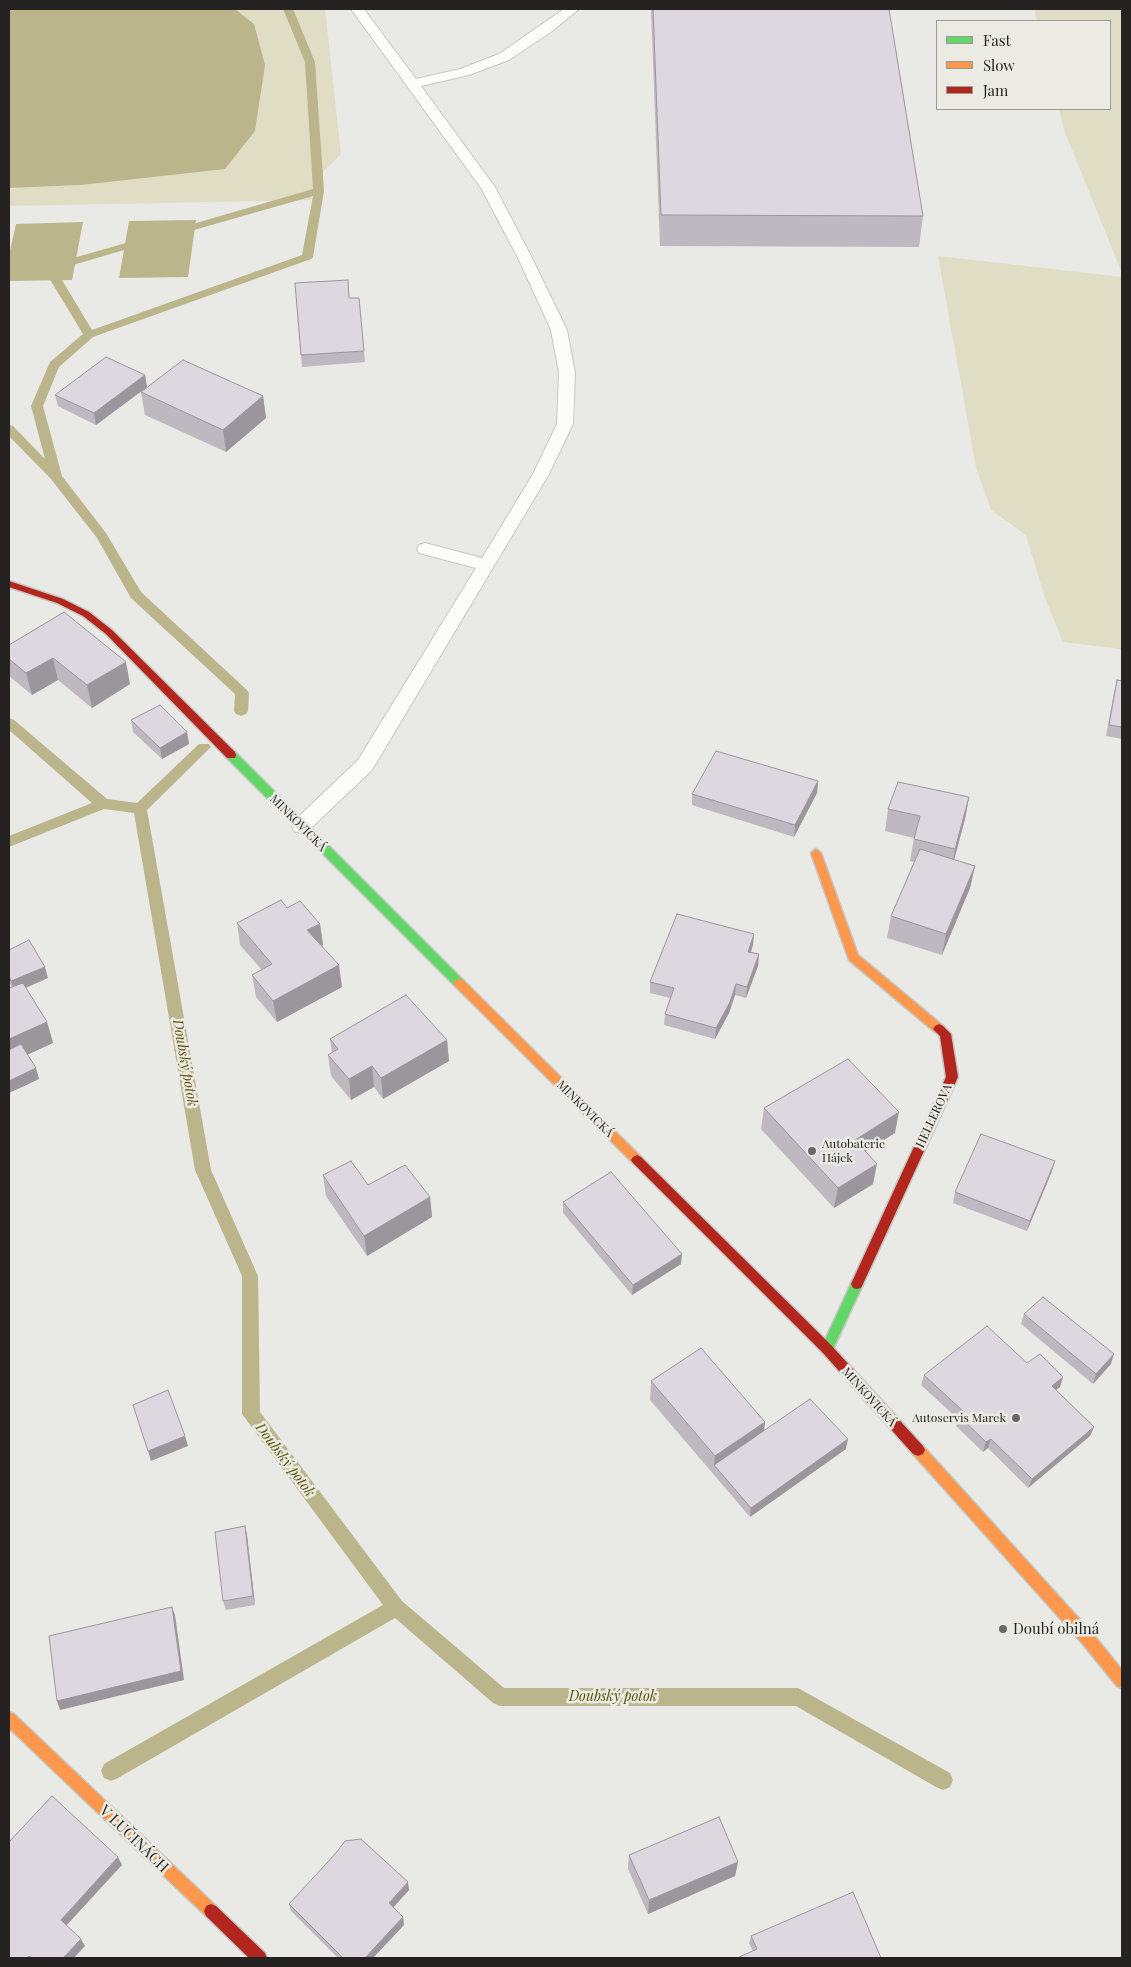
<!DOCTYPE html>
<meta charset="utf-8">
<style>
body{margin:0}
#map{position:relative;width:1131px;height:1967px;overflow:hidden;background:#e9e9e5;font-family:"Playfair Display",serif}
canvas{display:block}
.frame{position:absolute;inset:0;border:10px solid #242321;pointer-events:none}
.legend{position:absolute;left:936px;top:20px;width:175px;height:90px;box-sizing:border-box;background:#ebeae3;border:1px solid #9b9a95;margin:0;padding:6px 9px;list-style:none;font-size:15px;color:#242321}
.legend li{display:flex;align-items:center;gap:10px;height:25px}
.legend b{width:25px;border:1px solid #9b9a95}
</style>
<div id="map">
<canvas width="1131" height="1967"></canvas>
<div class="frame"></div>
<ul class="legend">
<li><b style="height:6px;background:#63d668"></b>Fast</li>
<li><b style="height:6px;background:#ff974d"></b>Slow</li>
<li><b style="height:6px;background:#b3261e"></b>Jam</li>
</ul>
</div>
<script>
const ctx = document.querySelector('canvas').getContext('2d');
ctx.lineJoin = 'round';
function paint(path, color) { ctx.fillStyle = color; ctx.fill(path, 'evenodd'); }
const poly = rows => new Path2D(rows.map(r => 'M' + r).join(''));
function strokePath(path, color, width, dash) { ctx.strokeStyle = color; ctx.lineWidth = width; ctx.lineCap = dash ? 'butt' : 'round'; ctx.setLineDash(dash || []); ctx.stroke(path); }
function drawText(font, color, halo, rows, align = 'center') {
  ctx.font = font + ' "Playfair Display",serif'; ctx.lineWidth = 5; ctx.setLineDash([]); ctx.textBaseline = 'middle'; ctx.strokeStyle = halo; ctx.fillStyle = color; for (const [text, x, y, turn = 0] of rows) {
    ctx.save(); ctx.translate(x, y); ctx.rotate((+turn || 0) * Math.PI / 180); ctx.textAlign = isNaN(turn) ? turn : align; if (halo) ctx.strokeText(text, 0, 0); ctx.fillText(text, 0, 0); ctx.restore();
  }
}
paint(poly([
 [235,9,325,9,341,154,320,175,311,200,9,206,9,188,81,185,254,24],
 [1034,9,1122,9,1122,273,1064,130,1059,109,1110,109,1110,21,1037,21],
 [938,256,1122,277,1122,649,1063,642,1045,598,1026,535,991,510,976,467]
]), '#e0ddc5');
paint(poly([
 [9,9,235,9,254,24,265,65,255,131,225,169,81,185,9,188],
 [196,220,188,277,119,278,129,221],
 [83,222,72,280,9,281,9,255,16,224]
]), '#bbb58b');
paint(poly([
 [283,9,293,9,315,62,324,191,313,257,311,259,93,337,59,367,43,406,62,476,106,533,141,592,247,690,249,693,248,711,246,714,241,716,236,714,234,711,235,694,131,598,97,538,51,479,9,436,9,425,13,426,45,459,31,406,50,362,83,334,43,268,45,266,140,239,148,239,150,241,148,243,56,270,92,330,302,255,313,196,180,234,172,234,171,232,172,230,313,189,305,62,283,9],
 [9,718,14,720,107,799,137,803,199,744,209,744,211,747,147,810,211,1170,258,1276,260,1412,402,1601,504,1688,798,1688,950,1773,953,1780,950,1787,943,1790,936,1787,796,1706,500,1706,493,1703,395,1618,118,1778,111,1781,104,1778,101,1771,104,1764,383,1605,242,1414,242,1276,195,1170,134,813,104,809,9,847,9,836,92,803,9,730,9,718]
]), '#bbb58b');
const lane = poly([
 [351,9,364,9,416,79,460,69,499,54,564,9,579,9,551,32,509,60,469,75,421,86,495,187,532,258,567,330,575,373,573,424,549,474,372,770,308,831,301,833,294,831,292,826,294,821,358,760,476,568,419,553,417,549,419,545,425,543,482,558,533,474,557,424,559,373,551,330,518,258,481,188,351,9]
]);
const fast = poly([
 [231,751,235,752,463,980,465,983,463,986,455,986,227,758,226,755,227,752,231,751],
 [857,1279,861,1280,863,1284,833,1349,831,1353,827,1355,823,1353,821,1349,851,1284,853,1280,857,1279]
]);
const slow = poly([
 [816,849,821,853,858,955,943,1026,945,1029,943,1032,935,1032,849,960,811,853,816,849],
 [459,979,463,980,641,1157,643,1160,641,1163,637,1165,633,1163,455,986,453,983,455,980,459,979],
 [918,1444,923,1446,1092,1633,1122,1670,1122,1688,1117,1686,1082,1643,913,1454,911,1450,913,1446,918,1444],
 [9,1712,14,1714,216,1906,218,1911,216,1916,211,1918,206,1916,9,1728,9,1712]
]);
const jam = poly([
 [9,581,63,599,89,612,112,630,235,752,236,755,235,758,227,758,106,634,83,616,57,603,9,587,9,581],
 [939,1024,943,1026,951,1034,958,1077,863,1284,861,1288,857,1289,853,1288,851,1284,946,1077,940,1036,933,1029,935,1026,939,1024],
 [637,1155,641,1157,831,1345,923,1446,925,1450,923,1454,918,1456,913,1454,823,1353,633,1163,631,1160,633,1157,637,1155],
 [211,1904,216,1906,265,1953,267,1958,249,1958,206,1916,204,1911,206,1906,211,1904]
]);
strokePath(lane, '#c6c6c3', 2);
strokePath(fast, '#c6c6c3', 3);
strokePath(slow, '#c6c6c3', 3);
strokePath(jam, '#c6c6c3', 3);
paint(lane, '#fcfcfb');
paint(fast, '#63d668');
paint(slow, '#ff974d');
paint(jam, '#b3261e');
paint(poly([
 [651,9,889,9,923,216,919,247,660,246],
 [295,283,349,298,359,298,365,362,302,367],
 [145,375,147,387,96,425,58,406,55,395],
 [141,392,263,396,266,418,226,452,145,415],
 [64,612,130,684,92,708,58,680,32,695,9,676,9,645],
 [1117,680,1122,681,1122,739,1106,736,1114,692],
 [131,720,187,732,189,744,162,759,133,732],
 [818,781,817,793,794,837,692,805,692,794],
 [969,797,965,819,954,860,975,866,970,888,942,955,887,938,891,916,914,862,910,861,914,838,885,831,888,809],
 [287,908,320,924,323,945,322,946,342,987,277,1022,256,997,252,975,262,970,240,945,237,923],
 [753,945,751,952,759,954,758,966,746,998,735,995,729,1013,715,1039,664,1025,665,1014,670,998,650,993,650,982],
 [9,950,48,978,26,988,47,1022,53,1043,27,1055,39,1079,9,1093,9,988,12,987,9,982],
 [330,1039,447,1040,449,1061,383,1099,374,1087,351,1100,331,1076,328,1055,332,1053],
 [764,1108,895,1133,866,1151,873,1184,834,1208,761,1129],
 [1052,1171,1027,1231,953,1203,955,1192],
 [323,1175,430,1197,432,1217,367,1256,326,1196],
 [563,1202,681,1264,632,1295,563,1213],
 [1024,1314,1111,1364,1093,1384,1021,1324],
 [1027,1363,1060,1387,1056,1390,1094,1427,1090,1436,1028,1488,988,1448,983,1452,956,1426,958,1419,921,1385,924,1375],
 [651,1381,764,1431,846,1449,750,1517,650,1400],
 [245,1526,247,1535,255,1605,226,1610,223,1601],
 [629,1855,738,1862,735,1876,648,1914,628,1869],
 [409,1890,393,1908,403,1917,404,1925,373,1958,338,1958,291,1911,289,1904],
 [751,1936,881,1958,753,1951,749,1943]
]), '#beb9c0');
paint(poly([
 [145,375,147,387,96,425,94,413],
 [263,396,266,418,226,452,223,430],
 [53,658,58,680,32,695,26,673],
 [126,662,130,684,92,708,87,685],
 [187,732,189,744,162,759,160,748],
 [818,781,817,793,794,837,795,825],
 [969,797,965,819,951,871,955,849],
 [975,866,970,888,942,955,946,934],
 [320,924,323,945,310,952,307,930],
 [754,934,753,945,747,963,748,952],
 [759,954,758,966,746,998,747,987],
 [339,965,342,987,277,1022,273,1001],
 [45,967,48,978,15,992,11,981],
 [736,984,735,995,729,1013,715,1039,716,1028],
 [47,1022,53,1043,9,1063,9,1039],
 [447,1040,449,1061,383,1099,381,1078],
 [372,1066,374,1087,351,1100,349,1079],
 [36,1068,39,1079,9,1093,9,1081],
 [899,1112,895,1133,851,1160,855,1140],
 [1055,1161,1052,1171,1027,1231,1030,1221],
 [877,1164,873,1184,834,1208,838,1188],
 [430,1197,432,1217,367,1256,364,1236],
 [682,1254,681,1264,632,1295,633,1285],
 [1114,1354,1111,1364,1093,1384,1096,1374],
 [1063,1377,1060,1387,1048,1396,1052,1386],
 [765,1422,763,1441,714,1465,715,1456],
 [1094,1427,1090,1436,1028,1488,1032,1479],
 [185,1436,188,1446,151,1461,148,1451],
 [848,1439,846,1449,750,1517,751,1508],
 [991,1439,988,1448,983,1452,986,1442],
 [245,1526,247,1535,255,1605,253,1596],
 [172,1607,175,1615,184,1680,60,1710,57,1701],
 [118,1857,122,1865,65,1927,61,1920],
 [738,1862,735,1876,648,1914,649,1900],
 [408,1882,409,1890,390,1911,389,1903],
 [403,1917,404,1925,373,1958,365,1958],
 [81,1939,85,1946,74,1958,63,1958]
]), '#9b969c');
const building = poly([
 [653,9,889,9,923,216,661,215,653,9],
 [348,280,349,298,359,298,364,351,301,355,295,283,348,280],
 [106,357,145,375,94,413,55,395,106,357],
 [183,360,263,396,223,430,141,392,183,360],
 [64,612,126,662,87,685,53,658,26,673,9,659,9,645,64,612],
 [1117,680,1122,681,1122,727,1109,725,1117,680],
 [160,705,187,732,160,748,131,720,160,705],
 [716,751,818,781,795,825,692,794,716,751],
 [898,782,969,797,955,849,914,839,920,816,888,809,898,782],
 [920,849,975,866,946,934,891,916,920,849],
 [281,900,287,908,300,901,320,924,307,930,339,965,273,1001,252,975,272,964,237,923,281,900],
 [677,914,754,934,748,952,759,954,747,987,736,984,730,1002,716,1028,665,1014,674,988,650,982,677,914],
 [29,940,45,967,11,981,9,977,9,950,29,940],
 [23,983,47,1022,9,1039,9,988,23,983],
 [406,995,447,1040,381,1078,372,1066,349,1079,328,1055,338,1049,330,1039,406,995],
 [21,1044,36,1068,9,1081,9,1050,21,1044],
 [848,1059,899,1112,855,1140,877,1164,838,1188,764,1108,848,1059],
 [981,1134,1055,1161,1030,1221,955,1192,981,1134],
 [351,1161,368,1185,405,1165,430,1197,364,1236,323,1175,351,1161],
 [611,1172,682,1254,633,1285,563,1202,611,1172],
 [1043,1297,1114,1354,1096,1374,1024,1314,1043,1297],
 [987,1326,1027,1363,1040,1354,1063,1377,1052,1386,1094,1427,1032,1479,991,1439,986,1442,959,1416,964,1412,924,1375,987,1326],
 [701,1348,765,1422,715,1456,651,1381,701,1348],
 [168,1390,185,1436,148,1451,133,1405,168,1390],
 [810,1399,848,1439,751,1508,714,1465,810,1399],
 [245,1526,253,1596,223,1601,215,1532,245,1526],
 [172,1607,181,1671,57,1701,49,1636,172,1607],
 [52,1796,118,1857,61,1920,81,1939,63,1958,32,1958,29,1956,27,1958,9,1958,9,1842,52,1796],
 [719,1817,738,1862,649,1900,629,1855,719,1817],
 [361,1839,408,1882,389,1903,403,1917,365,1958,343,1958,289,1904,336,1853,345,1841,361,1839],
 [853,1892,881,1958,737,1958,757,1949,751,1936,853,1892]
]);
paint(building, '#ddd7df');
strokePath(building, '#9b969c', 1);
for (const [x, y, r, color] of [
 [812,1151,5,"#696866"],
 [1016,1418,5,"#696866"],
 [1003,1629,5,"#696866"]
]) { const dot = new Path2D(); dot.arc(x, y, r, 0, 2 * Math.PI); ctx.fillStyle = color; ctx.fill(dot); strokePath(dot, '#ebeae3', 2); }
drawText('12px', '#242321', '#ebeae3', [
 ["MINKOVICKÁ",298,823,45],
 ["MINKOVICKÁ",585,1109,45],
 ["HELLEROVA",934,1116,-65],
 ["MINKOVICKÁ",869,1397,48]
]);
drawText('12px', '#242321', '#ebeae3', [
 ["Autobaterie",822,1144],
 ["Hájek",822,1158],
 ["Autoservis Marek",1006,1418,"right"]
], 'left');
drawText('italic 14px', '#564e01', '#ebeae3', [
 ["Doubský potok",185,1063,80],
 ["Doubský potok",285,1460,53],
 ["Doubský potok",613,1697]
]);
drawText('15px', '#242321', '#ebeae3', [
 ["Doubí obilná",1013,1629]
], 'left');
drawText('15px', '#242321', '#ebeae3', [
 ["V LUČINÁCH",134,1839,44]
]);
</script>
